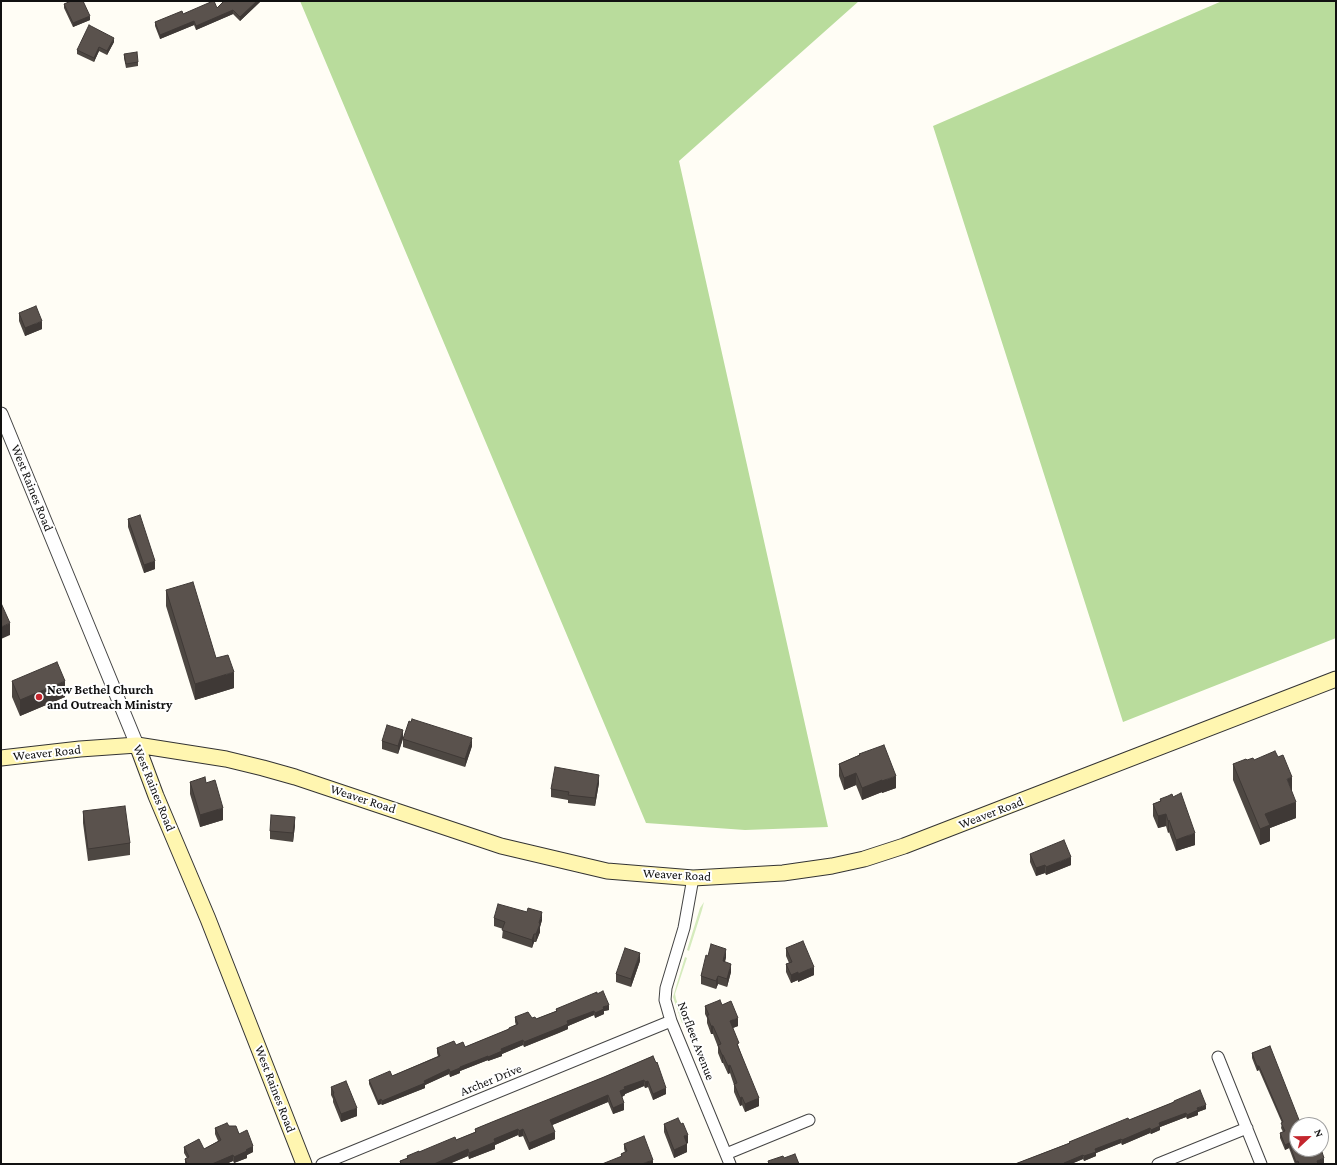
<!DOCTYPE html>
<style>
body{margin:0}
#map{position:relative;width:1337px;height:1165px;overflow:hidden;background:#fffdf5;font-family:"Crimson Pro",serif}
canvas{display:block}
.frame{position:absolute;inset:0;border:2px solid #111;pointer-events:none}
.north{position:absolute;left:1289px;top:1117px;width:40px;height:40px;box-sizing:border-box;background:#fff;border:1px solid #a0a0a0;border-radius:50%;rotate:68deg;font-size:11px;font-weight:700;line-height:16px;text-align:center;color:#111}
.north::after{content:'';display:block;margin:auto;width:14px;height:18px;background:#c4262e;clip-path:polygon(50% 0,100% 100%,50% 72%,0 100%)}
</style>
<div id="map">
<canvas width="1337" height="1165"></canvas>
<div class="frame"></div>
<div class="north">N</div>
</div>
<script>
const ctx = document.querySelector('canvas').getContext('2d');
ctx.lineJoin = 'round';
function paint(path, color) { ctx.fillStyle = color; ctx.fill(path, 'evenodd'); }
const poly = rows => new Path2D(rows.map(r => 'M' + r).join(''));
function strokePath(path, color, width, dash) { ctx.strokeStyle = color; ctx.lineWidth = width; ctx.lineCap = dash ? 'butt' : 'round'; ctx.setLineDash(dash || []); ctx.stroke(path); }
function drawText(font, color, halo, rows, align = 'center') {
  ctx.font = font + ' "Crimson Pro",serif'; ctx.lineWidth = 4; ctx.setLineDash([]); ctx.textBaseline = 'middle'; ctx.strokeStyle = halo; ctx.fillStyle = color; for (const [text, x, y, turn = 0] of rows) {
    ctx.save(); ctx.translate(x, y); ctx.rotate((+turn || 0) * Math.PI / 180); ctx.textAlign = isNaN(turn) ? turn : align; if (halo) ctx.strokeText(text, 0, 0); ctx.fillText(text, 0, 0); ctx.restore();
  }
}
paint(poly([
 [704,902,702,910,689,951,687,950,700,908],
 [685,957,687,958,675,994,676,999,685,1022,682,1023,673,997]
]), '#d5ebbd');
paint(poly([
 [300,1,859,1,679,161,828,827,745,830,646,823],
 [1222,1,1336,1,1336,638,1123,722,933,126]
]), '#b9dc9c');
const minor = poly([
 [693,878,684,928,666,988,665,1000,671,1021,730,1164],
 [1218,1057,1261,1164],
 [726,1154,809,1120],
 [322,1164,671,1021],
 [1158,1164,1247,1128]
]);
const tertiary = poly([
 [1,414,137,745]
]);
const secondary = poly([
 [137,745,156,796,208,919,304,1164],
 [1,758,80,749,137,745,226,759,263,768,295,777,501,846,607,871,693,878,783,873,832,866,864,859,904,846,1336,679]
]);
strokePath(minor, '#444', 13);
strokePath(tertiary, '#444', 15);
strokePath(secondary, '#333', 17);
strokePath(minor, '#fff', 11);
strokePath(tertiary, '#fff', 13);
strokePath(secondary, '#fff6b0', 15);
paint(poly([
 [69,1,83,1,90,20,73,27,64,8,64,4,70,2],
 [260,1,260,2,240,21,233,14,196,30,194,25,160,39,155,26,155,22,183,14,217,8],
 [114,42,107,55,99,51,94,62,77,54,77,50],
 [124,54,138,62,138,66,126,68,124,58],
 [19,313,42,329,25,336,19,321],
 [128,519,155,569,144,573,128,527],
 [166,590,216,658,234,688,195,700,166,606],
 [12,681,65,697,20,716,12,697],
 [403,738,472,746,465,767,403,747,403,739,398,754,382,749,382,741],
 [859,755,896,788,882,793,882,792,862,800,856,785,844,790,839,776,839,764],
 [1254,760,1292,793,1296,818,1270,828,1270,841,1260,845,1233,780,1233,764],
 [190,782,206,783,223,820,200,827,190,794],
 [599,783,595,806,568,803,568,800,551,797,551,789],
 [1160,799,1195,845,1176,851,1169,832,1168,833,1166,826,1158,828,1153,816,1153,804,1160,801],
 [83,811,130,843,130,855,88,861,83,823],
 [295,825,293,842,270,839,270,831],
 [1030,854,1071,865,1046,875,1045,873,1036,876,1030,862],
 [494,918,542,920,540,927,540,932,536,942,534,942,532,948,502,938,503,929,494,926],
 [786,948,814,975,798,982,798,980,791,983,786,972,786,964,789,963,786,956],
 [708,956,726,957,725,962,731,972,727,987,718,984,716,989,701,984,701,976],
 [640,961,631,987,616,982,616,974],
 [597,994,609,1010,604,1011,604,1014,595,1018,594,1015,568,1026,568,1029,559,1033,524,1047,523,1045,502,1054,502,1056,488,1061,488,1060,460,1071,460,1073,450,1077,449,1074,425,1085,425,1088,382,1105,381,1104,378,1105,369,1084,369,1080,392,1076,438,1056,437,1053,437,1048,456,1045,465,1047,509,1029,509,1028,516,1025,515,1022,515,1017,532,1018,536,1019,556,1011,556,1009],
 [722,1005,738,1026,733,1028,739,1048,759,1106,745,1112,742,1105,740,1106,734,1092,734,1085,730,1073,728,1074,723,1063,722,1063,718,1053,718,1047,713,1034,711,1034,707,1023,707,1018,705,1014,705,1006],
 [1270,1046,1297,1149,1324,1163,1321,1164,1295,1164,1289,1148,1285,1150,1280,1138,1280,1133,1283,1132,1281,1128,1282,1123,1259,1070,1257,1071,1252,1058,1252,1053],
 [653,1056,666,1094,653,1100,648,1087,645,1088,644,1086,625,1094,625,1095,622,1097,624,1110,613,1114,608,1102,552,1125,555,1139,529,1150,523,1136,519,1137,518,1135,495,1145,495,1149,469,1159,468,1156,449,1164,400,1164,400,1161,407,1158,407,1156,456,1140,475,1132,475,1129,604,1077],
 [331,1087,357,1116,341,1122,333,1102,333,1099,331,1095],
 [1174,1101,1206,1109,1198,1112,1198,1115,1187,1119,1186,1117,1160,1127,1160,1130,1151,1134,1150,1133,1122,1145,1121,1143,1096,1153,1096,1156,1084,1161,1083,1159,1071,1164,1015,1164,1069,1143,1069,1142,1129,1120,1174,1102],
 [664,1124,681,1124,688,1143,687,1143,687,1152,674,1158,664,1132],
 [229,1126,239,1134,253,1152,247,1155,247,1158,234,1163,233,1161,226,1164,185,1164,185,1159,187,1158,184,1153,184,1147,204,1149,218,1141,215,1134,215,1128],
 [624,1144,653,1164,621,1156,621,1154,625,1152,624,1149]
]), '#4d4742');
paint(poly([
 [257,1,260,1,260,2,240,21,240,17],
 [233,10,233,14,196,30,196,26],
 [90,16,90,20,73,27,73,23],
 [194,21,194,25,160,39,160,35],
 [114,38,114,42,107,55,107,51],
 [99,47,99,51,94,62,94,58],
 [42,321,42,329,25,336,25,328],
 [155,561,155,569,144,573,144,565],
 [10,623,10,635,1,639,1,627],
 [234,672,234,688,195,700,195,684],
 [65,681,65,697,20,716,20,700],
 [403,730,403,738,398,754,398,746],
 [472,738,472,746,465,767,465,759],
 [856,773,856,785,844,790,844,778],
 [599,775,599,783,595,806,595,798],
 [896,776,896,788,882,793,882,781],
 [1292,777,1292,793,1287,779],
 [882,780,882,792,862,800,862,788],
 [1296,802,1296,818,1270,828,1270,841,1260,845,1260,829,1265,814],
 [223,808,223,820,200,827,200,815],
 [1166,814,1166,826,1158,828,1158,816],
 [295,817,295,825,293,842,293,833],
 [1169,820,1169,832,1168,833,1168,821],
 [1195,833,1195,845,1176,851,1176,840],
 [1071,857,1071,865,1046,875,1046,867],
 [1045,865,1045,873,1036,876,1036,868],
 [542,912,542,920,540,927,540,932,536,942,536,934],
 [534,934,534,942,532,948,532,940],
 [726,949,726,957,723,969,723,961],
 [640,953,640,961,631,987,631,979],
 [731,964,731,972,727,987,727,979],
 [814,967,814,975,798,982,798,974],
 [798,972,798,980,791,983,791,975],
 [718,976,718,984,716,989,716,981],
 [609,1005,609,1010,604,1011,604,1014,595,1018,595,1013,603,1007],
 [594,1011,594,1015,568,1026,568,1029,524,1047,524,1042,567,1021],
 [738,1018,738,1026,730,1029,730,1021],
 [711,1026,713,1026,713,1034,711,1034],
 [523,1040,523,1045,502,1054,502,1056,488,1061,488,1057,501,1049],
 [722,1055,723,1055,723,1063,722,1063],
 [488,1056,488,1060,460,1071,460,1073,450,1077,450,1072,460,1067],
 [730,1065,730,1073,728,1074,728,1066],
 [1257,1066,1259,1066,1259,1070,1257,1071],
 [449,1069,449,1074,425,1085,425,1088,382,1105,382,1101,424,1081],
 [644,1080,644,1086,625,1094,625,1095,620,1098,620,1091,624,1087],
 [648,1081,648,1087,645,1088,645,1082],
 [666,1088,666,1094,653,1100,653,1094],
 [608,1095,608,1102,550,1126,550,1120],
 [742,1097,742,1105,740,1106,740,1098],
 [759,1098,759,1106,745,1112,745,1104],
 [381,1099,381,1104,378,1105,378,1101],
 [624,1103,624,1110,613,1114,613,1108],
 [1206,1105,1206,1109,1198,1112,1198,1115,1187,1119,1187,1115,1197,1108],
 [357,1108,357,1116,341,1122,341,1114],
 [1186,1113,1186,1117,1160,1127,1160,1130,1151,1134,1151,1130,1159,1123],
 [1150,1128,1150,1133,1122,1145,1122,1140],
 [518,1129,518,1135,495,1145,495,1149,469,1159,469,1153,494,1139],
 [523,1129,523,1136,519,1137,519,1131],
 [555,1132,555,1139,529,1150,529,1143],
 [688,1135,688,1143,684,1144,684,1136],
 [1121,1139,1121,1143,1096,1153,1096,1156,1084,1161,1084,1156,1095,1149],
 [1289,1143,1289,1148,1285,1150,1285,1145],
 [687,1144,687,1152,674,1158,674,1150],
 [253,1146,253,1152,247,1155,247,1158,234,1163,234,1157,246,1150],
 [468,1149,468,1156,449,1164,434,1164],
 [233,1155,233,1161,226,1164,212,1164],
 [1083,1155,1083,1159,1071,1164,1064,1164,1064,1163],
 [1324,1158,1324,1163,1321,1164,1317,1164,1317,1161],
 [653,1160,653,1164,642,1164]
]), '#3f3936');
const building = poly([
 [71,1,83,1,90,16,73,23,64,4,71,1],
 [213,1,214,1,217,8,224,1,257,1,240,17,233,10,196,26,194,21,160,35,155,22,182,11,183,14,213,1],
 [89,25,114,38,107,51,99,47,94,58,77,50,89,25],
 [137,52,138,62,126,64,124,54,137,52],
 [36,306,42,321,25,328,19,313,36,306],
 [140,515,155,561,144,565,128,519,140,515],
 [193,582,216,658,228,655,234,672,195,684,166,590,193,582],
 [1,603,10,623,1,627,1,603],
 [57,662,65,681,20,700,12,681,57,662],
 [412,719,472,738,465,759,403,739,409,721,411,722,412,719],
 [387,725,403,730,398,746,382,741,387,725],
 [884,745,896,776,882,781,882,780,862,788,856,773,844,778,839,764,860,755,859,754,884,745],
 [1275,751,1278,757,1283,755,1292,777,1287,779,1296,802,1265,814,1270,825,1260,829,1233,764,1246,759,1247,760,1253,758,1254,760,1275,751],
 [555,767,599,775,595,798,568,795,569,792,551,789,555,767],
 [205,777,206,783,215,780,223,808,200,815,190,782,205,777],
 [1181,793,1195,833,1176,840,1169,820,1168,821,1166,814,1158,816,1153,804,1161,801,1160,799,1168,796,1172,794,1173,797,1181,793],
 [125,806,130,843,88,849,83,811,125,806],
 [271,815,295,817,293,833,270,831,271,815],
 [1064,840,1071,857,1046,867,1045,865,1036,868,1030,854,1064,840],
 [498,904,527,912,528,908,542,912,539,923,540,924,536,934,534,934,532,940,502,930,505,922,494,918,498,904],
 [803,941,814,967,798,974,798,972,791,975,786,964,792,962,786,948,803,941],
 [711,944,726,949,723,961,731,964,727,979,718,976,716,981,701,976,706,955,708,956,711,944],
 [625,948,640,953,631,979,616,974,625,948],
 [603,991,609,1005,603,1007,604,1009,595,1013,594,1011,567,1021,568,1024,559,1028,524,1042,523,1040,501,1049,502,1051,488,1057,488,1056,460,1067,460,1068,450,1072,449,1069,424,1081,425,1083,382,1101,381,1099,378,1101,369,1080,390,1071,392,1076,440,1056,437,1048,454,1041,456,1045,463,1042,465,1047,509,1029,509,1028,518,1024,515,1017,528,1012,532,1018,535,1017,536,1019,557,1011,556,1009,597,992,597,994,603,991],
 [720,1000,722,1005,731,1001,738,1018,730,1021,739,1043,737,1044,759,1098,745,1104,742,1097,740,1098,734,1084,737,1083,730,1065,728,1066,723,1055,722,1055,718,1045,721,1044,713,1026,711,1026,707,1015,709,1015,705,1006,720,1000],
 [1270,1046,1301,1125,1297,1125,1297,1149,1321,1149,1324,1158,1317,1161,1318,1164,1299,1164,1298,1161,1296,1162,1289,1143,1285,1145,1280,1133,1285,1131,1281,1123,1283,1122,1259,1066,1257,1066,1252,1053,1270,1046],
 [653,1056,656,1063,657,1062,666,1088,653,1094,648,1081,645,1082,644,1080,624,1087,625,1089,620,1091,624,1103,613,1108,608,1095,550,1120,555,1132,529,1143,523,1129,519,1131,518,1129,494,1139,495,1142,469,1153,468,1149,434,1164,401,1164,400,1161,408,1158,407,1156,419,1151,419,1152,455,1137,456,1140,476,1132,475,1129,492,1122,604,1077,653,1056],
 [346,1081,357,1108,341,1114,333,1094,334,1093,331,1087,346,1081],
 [1200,1090,1206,1105,1197,1108,1198,1110,1187,1115,1186,1113,1159,1123,1160,1126,1151,1130,1150,1128,1122,1140,1121,1139,1095,1149,1096,1152,1084,1156,1083,1155,1064,1163,1064,1164,1015,1164,1070,1143,1069,1142,1128,1118,1129,1120,1174,1102,1174,1101,1200,1090],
 [678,1118,681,1124,683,1123,688,1135,684,1136,687,1144,674,1150,664,1124,678,1118],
 [227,1123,229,1126,236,1126,239,1134,247,1130,253,1146,246,1150,247,1151,234,1157,233,1155,212,1164,187,1164,185,1159,189,1157,184,1147,199,1139,204,1149,221,1140,215,1128,227,1123],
 [644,1136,653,1160,642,1164,602,1164,622,1156,621,1154,627,1151,624,1144,644,1136],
 [795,1154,799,1164,769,1164,768,1161,783,1156,784,1158,795,1154]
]);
paint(building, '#5a524d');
strokePath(building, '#3f3936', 1);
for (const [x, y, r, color] of [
 [39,697,4,"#c4262e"]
]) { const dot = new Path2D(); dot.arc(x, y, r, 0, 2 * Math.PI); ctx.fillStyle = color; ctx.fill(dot); strokePath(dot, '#fff', 1.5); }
drawText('13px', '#111', '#fff', [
 ["West Raines Road",32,488,68],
 ["Weaver Road",47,753,-6],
 ["West Raines Road",154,788,68],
 ["Weaver Road",363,799,18],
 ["Weaver Road",991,813,-21],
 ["Weaver Road",677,875,3],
 ["Norfleet Avenue",696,1041,69],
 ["Archer Drive",491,1080,-22],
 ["West Raines Road",275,1089,69]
]);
drawText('bold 13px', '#111', '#fff', [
 ["New Bethel Church",47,690],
 ["and Outreach Ministry",47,705]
], 'left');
</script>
